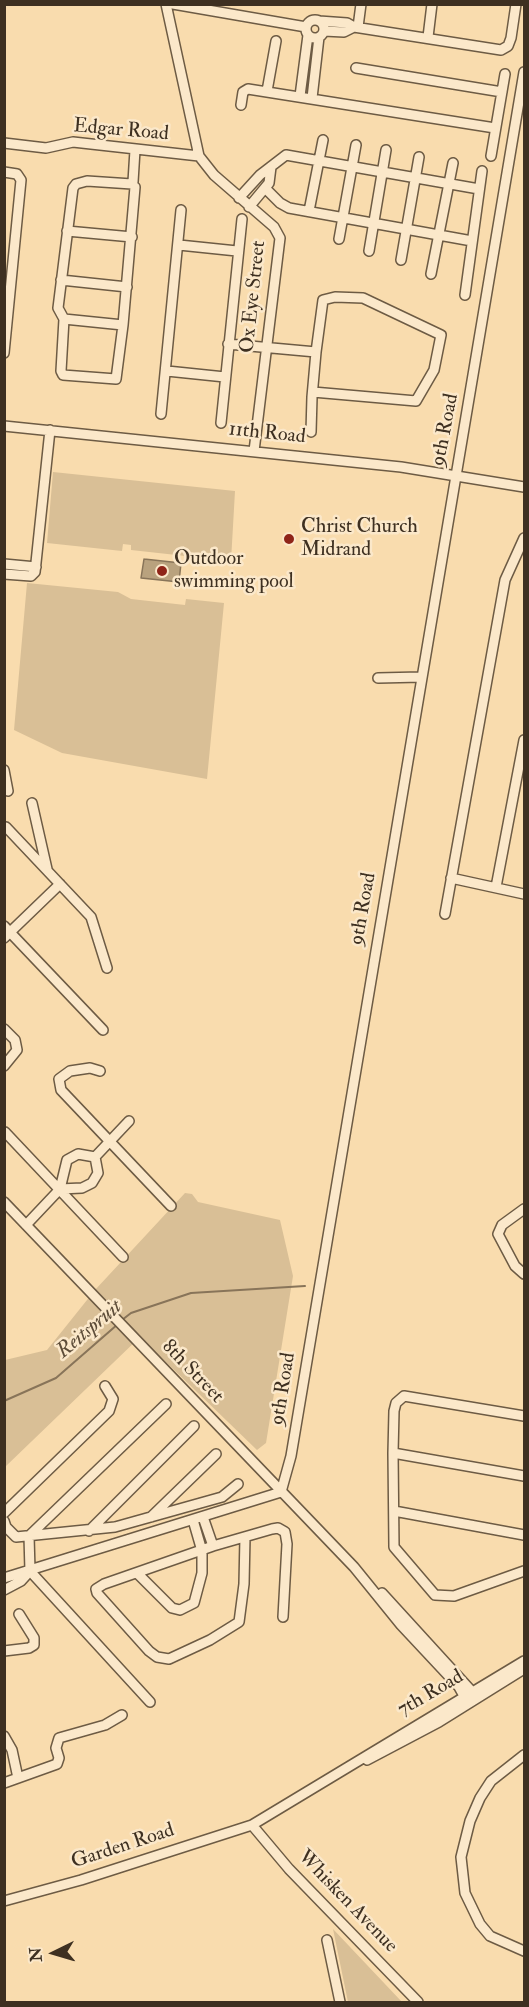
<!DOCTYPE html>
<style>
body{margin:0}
#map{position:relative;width:529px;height:2007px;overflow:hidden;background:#f9dcae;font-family:"IM FELL Double Pica",serif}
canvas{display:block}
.frame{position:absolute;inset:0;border:6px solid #3e3021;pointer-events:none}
.north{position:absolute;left:24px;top:1923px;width:60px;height:60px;-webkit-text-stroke:4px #fbe8ca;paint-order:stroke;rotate:265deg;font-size:16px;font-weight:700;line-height:24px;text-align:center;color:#3e3021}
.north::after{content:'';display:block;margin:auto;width:21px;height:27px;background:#3e3021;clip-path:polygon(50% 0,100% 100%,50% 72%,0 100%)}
</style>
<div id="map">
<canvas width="529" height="2007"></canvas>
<div class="frame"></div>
<div class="north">N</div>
</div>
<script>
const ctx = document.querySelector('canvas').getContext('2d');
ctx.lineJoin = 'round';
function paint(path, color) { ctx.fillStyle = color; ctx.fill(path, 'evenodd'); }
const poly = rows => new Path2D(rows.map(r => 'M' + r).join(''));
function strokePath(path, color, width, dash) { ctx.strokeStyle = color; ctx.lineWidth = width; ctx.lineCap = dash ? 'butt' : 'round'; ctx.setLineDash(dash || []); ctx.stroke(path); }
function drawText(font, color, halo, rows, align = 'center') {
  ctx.font = font + ' "IM FELL Double Pica",serif'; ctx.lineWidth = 5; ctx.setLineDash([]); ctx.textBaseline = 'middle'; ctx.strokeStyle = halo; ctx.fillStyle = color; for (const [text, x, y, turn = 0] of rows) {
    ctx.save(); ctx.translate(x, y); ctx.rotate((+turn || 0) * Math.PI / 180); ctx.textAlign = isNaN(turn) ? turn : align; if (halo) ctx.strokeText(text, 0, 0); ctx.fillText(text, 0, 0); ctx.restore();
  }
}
paint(poly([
 [53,472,235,491,231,561,131,550,131,545,123,544,122,551,47,543],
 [27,583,118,592,131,599,185,605,186,599,224,603,207,779,62,753,14,730],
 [185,1193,192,1194,198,1202,280,1220,293,1276,266,1443,257,1450,140,1337,5,1467,5,1360,47,1350,95,1290],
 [333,1929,402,2002,348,2002]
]), '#d9bf96');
const water = poly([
 [144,559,181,563,179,582,141,578,144,559]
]);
paint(water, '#b9a27e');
strokePath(water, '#887459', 1.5);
strokePath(poly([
 [122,1320,131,1313,191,1293,305,1286],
 [4,1401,56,1378,118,1324]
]), '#887459', 2);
const minor = poly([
 [166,4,199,156,214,175,274,227,280,238,254,451],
 [173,4,306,27],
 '306 29a9 9 0 1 1 18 0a9 9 0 1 1-18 0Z',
 [319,21,347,23,354,27,501,50,508,46,511,38,516,4],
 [358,27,361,4],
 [324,31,344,32,354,27],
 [428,37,432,4],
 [356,68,502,92],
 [267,91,276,41],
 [300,96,308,35],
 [312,98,319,37],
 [241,105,243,92,248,89,495,128],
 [4,143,46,148,73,142,199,156],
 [491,156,505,74],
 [4,172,17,174,21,180,4,353],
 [133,182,135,150],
 [132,184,87,181,76,184,73,188,58,308,64,319,123,325,135,187],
 [265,188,280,203,289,208,472,241],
 [239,198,260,175,286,155,479,189],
 [249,207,269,183,271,167],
 [309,211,323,140],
 [67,231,132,237],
 [339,239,356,145],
 [179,245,237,251],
 [369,251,386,150],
 [401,260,419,157],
 [431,274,453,163],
 [61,280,127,287],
 [465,295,482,171],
 [64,319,61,371,63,375,116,379,123,325],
 [228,344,316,352],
 [167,371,225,377],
 [161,414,181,210],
 [221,423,242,219],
 [4,426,401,467,524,487],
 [311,432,312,397,316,352,323,300,335,297,363,298,441,335,434,370,416,401,313,392],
 [4,564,36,567],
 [4,574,31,576,35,572,50,430],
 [378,678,421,677],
 [4,770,8,791],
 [32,803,47,869],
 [6,827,91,917,107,968],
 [451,878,524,894],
 [496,887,524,740],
 [445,914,505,580,524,538],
 [4,926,103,1030],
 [4,938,60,884],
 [4,1029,15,1040,17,1050,4,1066],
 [100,1071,90,1068,70,1071,59,1079,61,1090,171,1206],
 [5,1132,123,1257],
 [95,1157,129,1121],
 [60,1189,82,1188,92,1183,98,1173,95,1157],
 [4,1202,354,1567,401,1625,459,1687,468,1703],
 [524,1209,502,1225,498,1234,515,1266,524,1274],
 [26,1225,60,1189,67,1160,78,1154,95,1157],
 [393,1453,394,1411,396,1403,404,1396,524,1416],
 [524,1476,393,1453,394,1547,435,1595,454,1596,524,1571],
 [394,1511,524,1535],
 [4,1513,109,1411,113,1399,105,1386],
 [151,1517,216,1454],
 [203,1517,213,1546],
 [4,1521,6,1527,16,1537,115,1527,222,1497,238,1484],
 [89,1531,194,1426],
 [245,1537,244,1584,239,1622,210,1640,169,1659,157,1657,149,1651,97,1593,96,1589,104,1584,213,1546,272,1529,278,1528,285,1532,287,1544,283,1617],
 [30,1571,150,1702],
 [137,1573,172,1608,180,1610,194,1603,202,1573,202,1551,193,1520],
 [4,1578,281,1492,291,1456,524,72],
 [4,1590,21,1581,30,1571,29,1536,166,1404],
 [382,1593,476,1696],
 [4,1651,29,1648,34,1645,34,1638,19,1614],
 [4,1736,12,1750,18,1778],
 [524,1755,491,1781,480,1798,470,1821,461,1857,465,1893,480,1924,490,1936,524,1951],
 [367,1760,439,1722,524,1669],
 [4,1783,57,1764,59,1758,56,1748,59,1738,105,1725,122,1715],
 [252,1825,289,1869,418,2002],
 [4,1901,81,1880,252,1825,524,1661],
 [327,1940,340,2002]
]);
strokePath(minor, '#6d5b44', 12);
strokePath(minor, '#fbe8ca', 9);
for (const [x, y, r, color] of [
 [289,539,6,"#8f2418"],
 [162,571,6,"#8f2418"]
]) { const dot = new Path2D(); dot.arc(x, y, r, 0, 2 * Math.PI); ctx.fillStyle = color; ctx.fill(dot); strokePath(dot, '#fbe8ca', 2); }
drawText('20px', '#3e3021', '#fbe8ca', [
 ["Edgar Road",121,131,5],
 ["Ox Eye Street",254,297,-84],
 ["9th Road",446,430,-79],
 ["11th Road",267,434,6],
 ["9th Road",364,909,-80],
 ["8th Street",192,1372,46],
 ["9th Road",284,1389,-81],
 ["7th Road",431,1694,-30],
 ["Garden Road",123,1847,-18],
 ["Whisken Avenue",347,1902,46]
]);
drawText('20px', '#3e3021', '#fbe8ca', [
 ["Christ Church",301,528],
 ["Midrand",301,551],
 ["Outdoor",174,560],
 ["swimming pool",174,583]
], 'left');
drawText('italic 21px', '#5d4c38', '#fbe8ca', [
 ["Reitspruit",90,1330,-40]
]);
</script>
